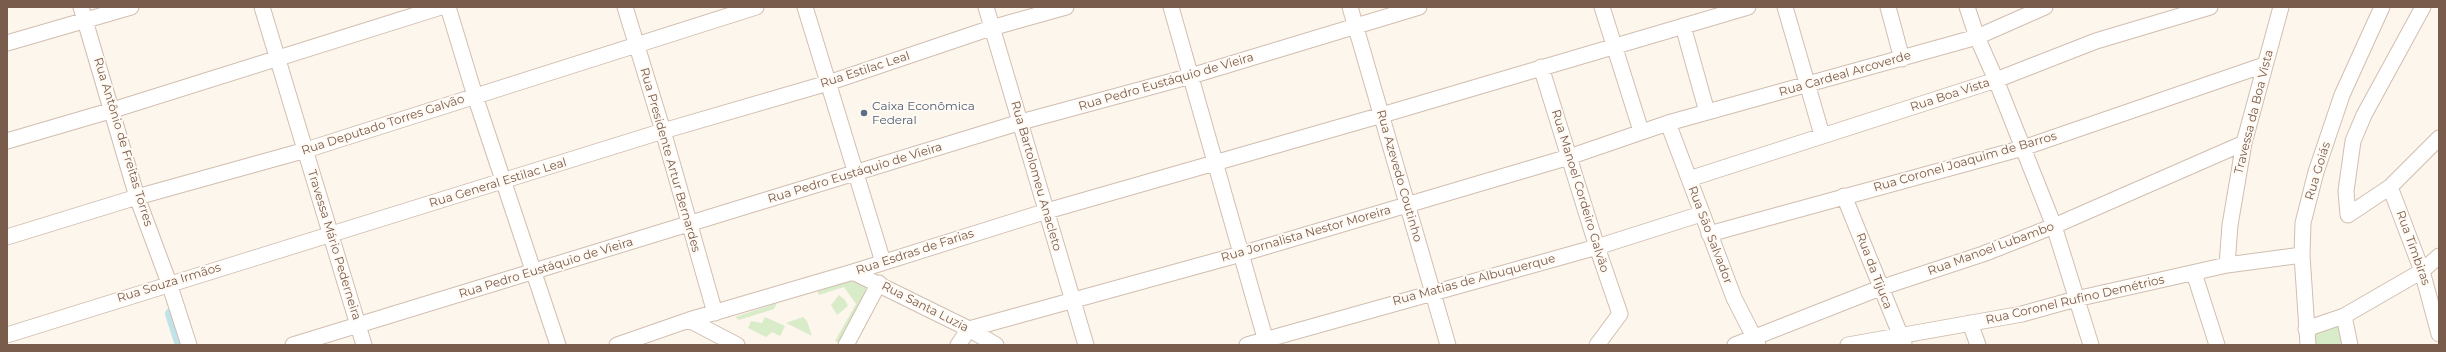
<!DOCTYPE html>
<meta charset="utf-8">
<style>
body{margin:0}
#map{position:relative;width:2446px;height:352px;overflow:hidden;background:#fdf6ec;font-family:Montserrat,sans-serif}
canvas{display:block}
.frame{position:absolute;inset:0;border:8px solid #7a5c4d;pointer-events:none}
</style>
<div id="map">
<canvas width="2446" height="352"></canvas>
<div class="frame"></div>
</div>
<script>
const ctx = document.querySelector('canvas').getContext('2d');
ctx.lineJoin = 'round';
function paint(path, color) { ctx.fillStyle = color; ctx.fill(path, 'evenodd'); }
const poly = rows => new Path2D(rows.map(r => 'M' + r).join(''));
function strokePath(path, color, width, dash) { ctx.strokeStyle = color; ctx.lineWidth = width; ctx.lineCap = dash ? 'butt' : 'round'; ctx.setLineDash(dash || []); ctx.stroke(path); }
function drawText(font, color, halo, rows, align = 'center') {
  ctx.font = font + ' Montserrat,sans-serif'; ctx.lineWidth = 4; ctx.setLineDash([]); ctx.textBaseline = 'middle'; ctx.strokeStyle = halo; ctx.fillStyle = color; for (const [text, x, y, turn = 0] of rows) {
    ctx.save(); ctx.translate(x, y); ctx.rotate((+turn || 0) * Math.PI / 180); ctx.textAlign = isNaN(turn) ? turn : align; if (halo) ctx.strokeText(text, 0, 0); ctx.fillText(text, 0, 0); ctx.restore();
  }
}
paint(poly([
 [852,280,871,286,839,343,835,341,856,304,844,287,819,295,817,291],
 [839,295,845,300,848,306,837,315,831,305],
 [777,303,774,309,739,320,735,317],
 [765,317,785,326,780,336,772,332,766,337,748,328,751,321,762,323],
 [803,317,807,321,812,336,786,323],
 [2336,323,2340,326,2344,345,2315,345,2314,332]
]), '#d8ecc9');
strokePath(poly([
 [171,314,181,345]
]), '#bfe3e8', 12);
const minor = poly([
 [81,7,137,197,169,283,189,345],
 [262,7,364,345],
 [448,7,475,96,558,345],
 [625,7,663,131,715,313],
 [805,7,883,262],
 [986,7,1086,345],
 [1171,7,1267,345],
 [1350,7,1448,345],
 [1602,7,1641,131],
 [1785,7,1822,135],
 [1888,7,1902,59],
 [1967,7,1977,37,1996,80,2054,226,2091,345],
 [2423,7,2364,115,2353,141,2346,191,2348,215,2390,187,2439,138],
 [1683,26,1707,112],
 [7,43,131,7],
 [1541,67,1597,247,1620,314,1597,345],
 [1668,123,1734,298,1758,345],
 [7,141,113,110,441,7],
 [1689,179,1996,80,2096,41,2210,7],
 [2390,187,2422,271,2439,334],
 [1844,196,1904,344],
 [1709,234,2023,148,2264,65],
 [7,237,137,197,306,150,756,7],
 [2227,265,2230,225,2244,143,2281,7],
 [853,272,969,329,996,345],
 [2194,273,2217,345],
 [2344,316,2350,345],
 [689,320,737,345],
 [1970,323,1978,345],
 [2306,329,2344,316,2422,271,2439,256],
 [7,335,663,131,828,83,991,28,1066,7],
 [293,345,1021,122,1191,76,1419,7],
 [617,345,689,320,853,272,1047,211,1382,115,1748,7],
 [846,345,879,283],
 [958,345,969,329,1241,254,1569,157,1668,123,1977,37,2045,7],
 [1247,345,1597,247,1701,214],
 [1735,345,1880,288,1983,254,2054,226,2244,143],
 [1848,345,2022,314,2076,299,2227,265,2302,255],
 [2308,345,2302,255,2303,223,2316,172,2342,95,2382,7]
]);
strokePath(minor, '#d1beb0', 17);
strokePath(minor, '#fff', 15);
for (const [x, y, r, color] of [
 [864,113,4,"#5c6f8a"]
]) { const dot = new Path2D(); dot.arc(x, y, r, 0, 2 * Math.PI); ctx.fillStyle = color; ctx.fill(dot); strokePath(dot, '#fffaf3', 1.5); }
drawText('12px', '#7a5c4d', '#fffaf3', [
 ["Rua Estilac Leal",865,70,-18],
 ["Rua Cardeal Arcoverde",1845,74,-16],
 ["Rua Pedro Eustáquio de Vieira",1166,82,-16],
 ["Rua Boa Vista",1950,95,-18],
 ["Travessa da Boa Vista",2254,112,-76],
 ["Rua Deputado Torres Galvão",383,125,-18],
 ["Rua Antônio de Freitas Torres",123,142,73],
 ["Rua Presidente Artur Bernardes",670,160,74],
 ["Rua Coronel Joaquim de Barros",1965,162,-16],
 ["Rua Goiás",2318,171,-73],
 ["Rua Pedro Eustáquio de Vieira",855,173,-17],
 ["Rua Bartolomeu Anacleto",1036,176,74],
 ["Rua Azevedo Coutinho",1399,176,74],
 ["Rua General Estilac Leal",498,183,-17],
 ["Rua Manoel Cordeiro Galvão",1580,191,73],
 ["Rua Jornalista Nestor Moreira",1306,234,-16],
 ["Rua São Salvador",1710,235,69],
 ["Travessa Mário Pederneira",334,245,73],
 ["Rua Timbiras",2413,248,70],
 ["Rua Manoel Lubambo",1991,249,-20],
 ["Rua Esdras de Farias",915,252,-18],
 ["Rua Pedro Eustáquio de Vieira",546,268,-17],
 ["Rua da Tijuca",1874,271,69],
 ["Rua Matias de Albuquerque",1474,280,-15],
 ["Rua Souza Irmãos",169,283,-17],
 ["Rua Coronel Rufino Demétrios",2075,300,-13],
 ["Rua Santa Luzia",925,307,27]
]);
drawText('12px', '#4e5e75', '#fffaf3', [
 ["Caixa Econômica",872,106],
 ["Federal",872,120]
], 'left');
</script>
